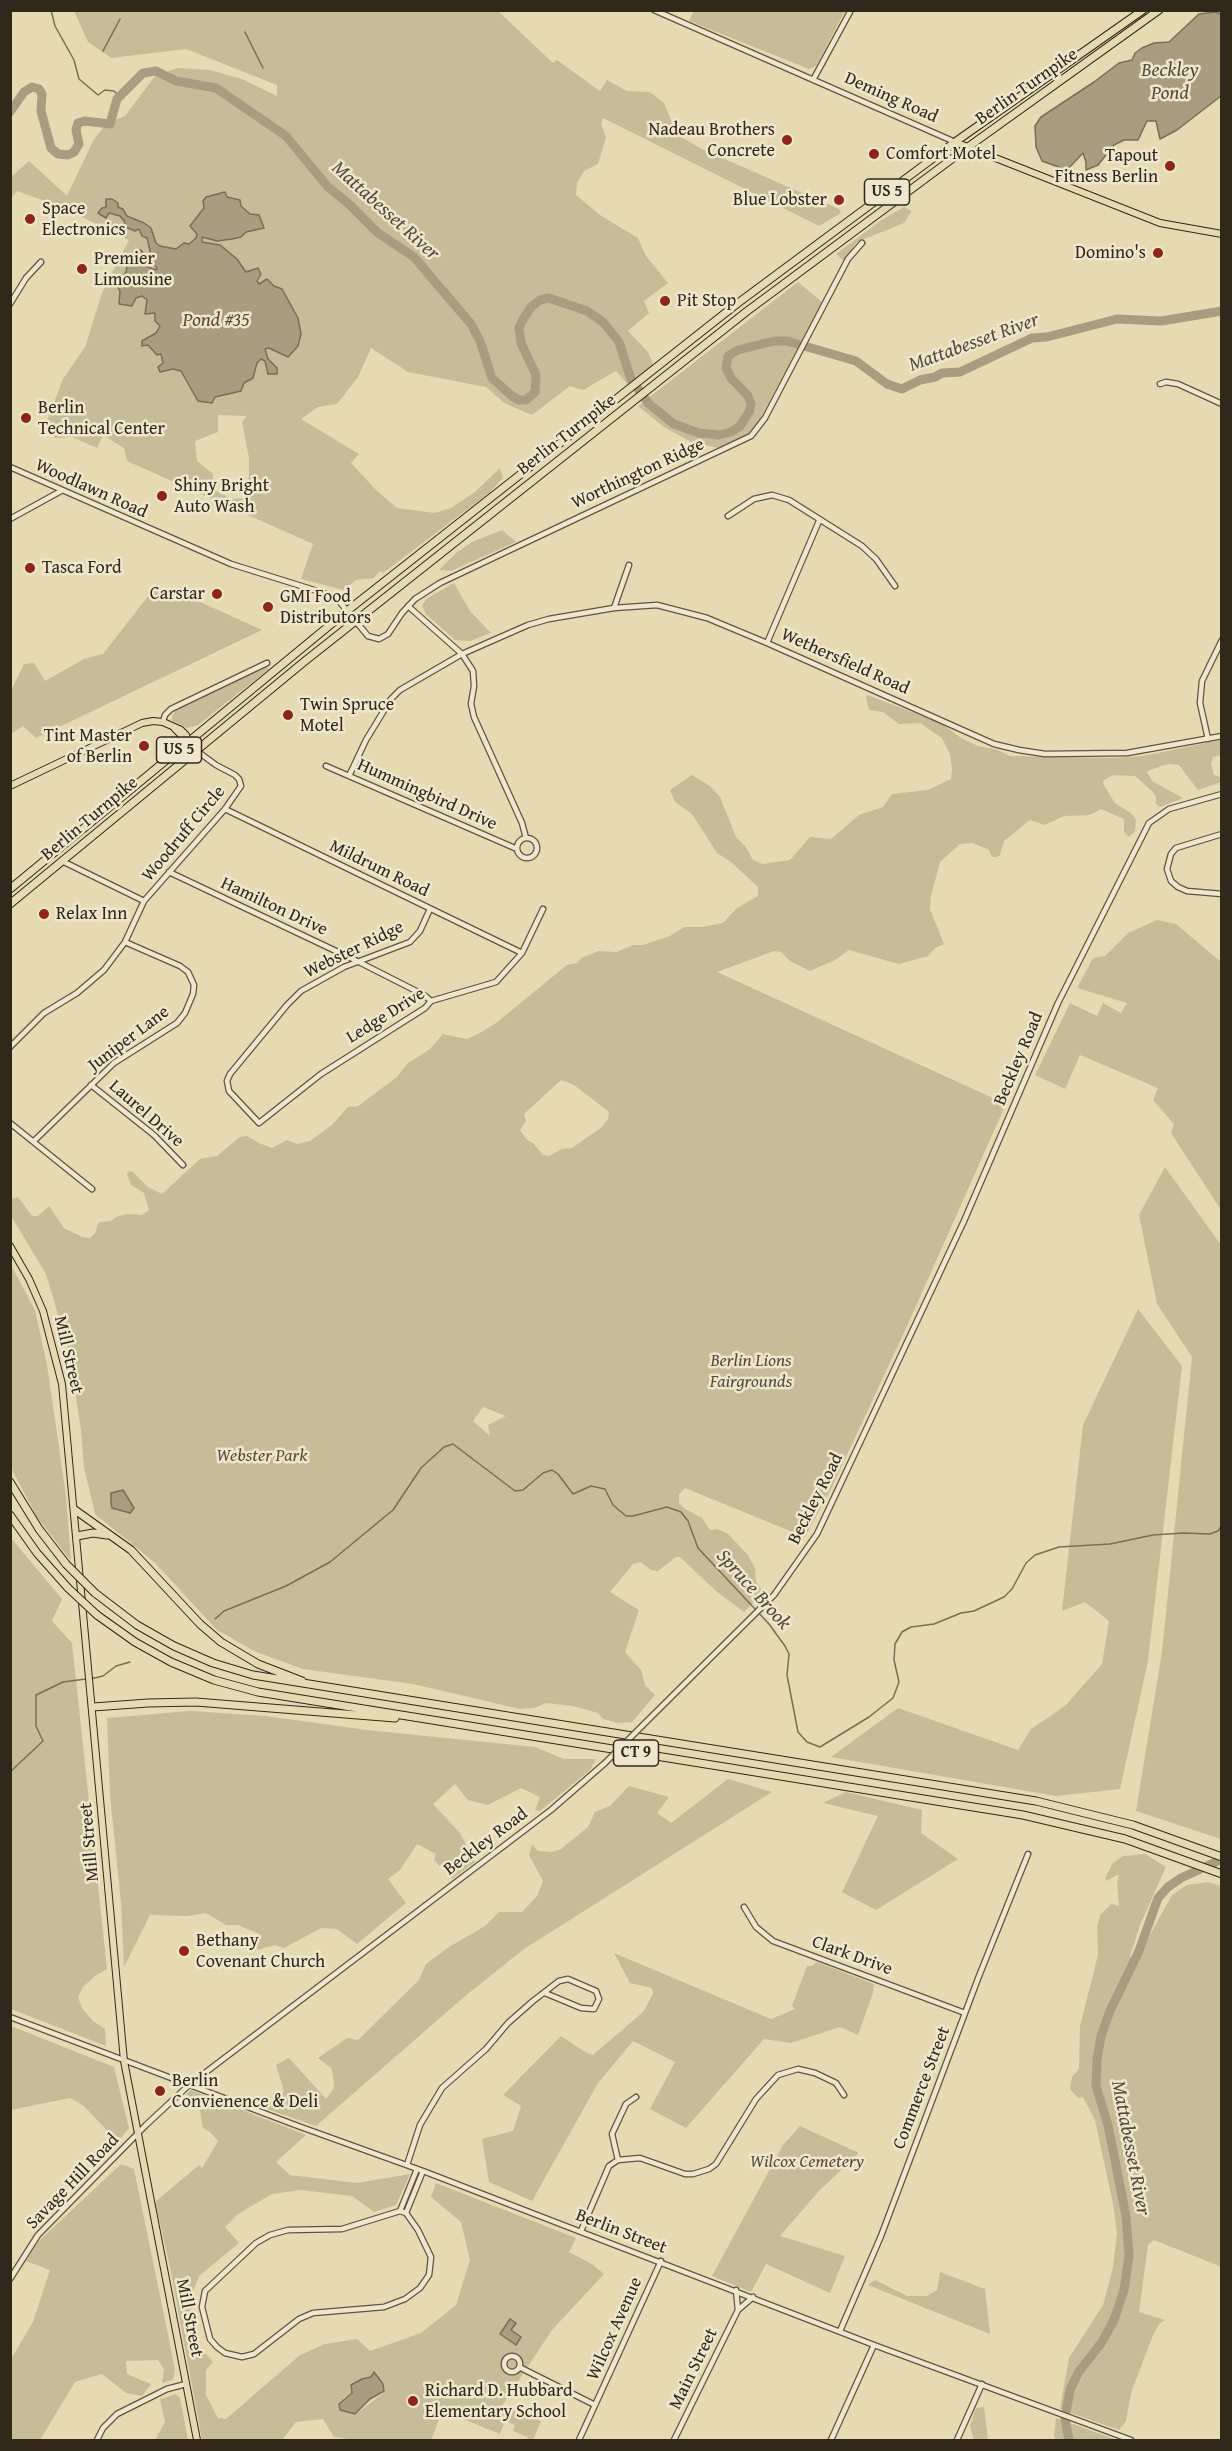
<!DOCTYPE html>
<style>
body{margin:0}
#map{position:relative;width:1232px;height:2451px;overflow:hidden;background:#e6dab2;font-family:"Gentium Book Plus",serif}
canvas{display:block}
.frame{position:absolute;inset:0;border:12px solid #32271b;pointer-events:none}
</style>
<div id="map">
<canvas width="1232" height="2451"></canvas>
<div class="frame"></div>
</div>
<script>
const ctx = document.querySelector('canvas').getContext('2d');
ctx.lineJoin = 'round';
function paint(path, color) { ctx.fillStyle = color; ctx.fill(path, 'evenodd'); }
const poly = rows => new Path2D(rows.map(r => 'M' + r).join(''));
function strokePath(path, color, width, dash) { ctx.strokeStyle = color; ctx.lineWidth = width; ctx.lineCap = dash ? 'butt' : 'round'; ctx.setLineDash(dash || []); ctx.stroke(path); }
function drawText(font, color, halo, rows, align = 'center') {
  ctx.font = font + ' "Gentium Book Plus",serif'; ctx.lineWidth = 5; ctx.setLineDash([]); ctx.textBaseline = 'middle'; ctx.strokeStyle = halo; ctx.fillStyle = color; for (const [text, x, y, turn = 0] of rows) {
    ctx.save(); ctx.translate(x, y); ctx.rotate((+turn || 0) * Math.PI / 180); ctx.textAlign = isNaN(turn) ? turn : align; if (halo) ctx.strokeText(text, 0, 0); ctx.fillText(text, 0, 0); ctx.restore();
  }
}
paint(poly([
 [497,10,553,63,557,60,600,91,607,80,627,91,650,92,664,103,677,135,704,150,839,209,841,213,819,226,603,118,601,124,606,137,598,164,584,171,577,183,576,195,600,215,638,238,646,256,668,283,644,301,649,313,628,331,648,352,654,366,628,385,616,371,583,390,570,386,532,415,504,403,486,387,408,372,371,348,358,377,337,404,318,407,301,419,359,454,351,463,377,491,397,508,435,513,451,508,475,492,500,468,503,478,489,493,383,573,380,571,374,578,356,580,344,590,301,579,313,544,127,461,124,448,103,435,97,448,72,437,55,438,45,426,63,379,85,347,102,293,129,240,62,207,17,191,11,199,11,177,29,161,67,196,94,139,107,123,125,116,155,76,177,68,210,70,242,79,277,96,277,85,186,49,111,58,88,42,74,11],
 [218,415,247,416,242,422,249,458,249,476,244,498,231,499,213,489,213,474,197,461,195,441,218,432],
 [694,11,694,10,845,11,816,66,809,69,689,21],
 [904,207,912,211,904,223,857,242,844,261,836,254,880,221],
 [798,282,822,302,758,423,748,435,719,448,693,443,664,427,638,406],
 [502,530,516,542,451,571,439,570,456,553,472,542],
 [454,583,470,611,491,633,470,641,455,640,426,614,422,606,426,599],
 [174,590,262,630,36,738,23,726,11,734,11,691,24,664,34,663,45,681,84,659,103,654,152,591],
 [266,666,269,669,198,725,187,728,172,721,172,716,176,710],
 [867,695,941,723,961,738,978,746,998,750,1010,756,1113,758,1143,756,1221,740,1221,755,1213,757,1211,763,1214,775,1221,777,1221,782,1198,790,1179,765,1168,764,1150,770,1147,772,1152,781,1183,798,1160,807,1156,804,1156,797,1152,791,1135,776,1113,775,1104,780,1103,784,1115,803,1132,814,1136,820,1135,831,1129,837,1124,832,1124,819,1101,809,1090,815,1064,816,1045,825,1030,820,1004,841,1000,855,997,857,992,857,989,850,973,843,960,844,940,862,931,896,930,909,944,944,935,948,928,956,899,964,849,950,835,960,810,971,790,961,781,952,774,951,717,972,1006,1104,907,1326,832,1487,805,1537,685,1488,679,1494,679,1503,685,1509,702,1518,710,1530,717,1529,727,1533,748,1555,755,1568,756,1582,764,1592,744,1612,716,1591,680,1557,676,1557,658,1571,651,1570,640,1562,633,1564,610,1592,639,1610,625,1652,641,1670,645,1685,655,1695,632,1722,618,1723,603,1719,598,1713,573,1706,546,1703,534,1708,520,1709,413,1684,303,1669,254,1651,217,1630,154,1562,95,1514,84,1467,81,1430,68,1348,46,1274,11,1216,10,1199,18,1197,32,1216,38,1216,49,1206,64,1228,82,1237,90,1238,96,1232,97,1226,100,1222,111,1221,116,1217,127,1214,142,1215,149,1210,144,1193,131,1185,127,1174,129,1171,133,1172,148,1187,162,1194,200,1159,217,1156,240,1137,247,1136,259,1143,272,1148,287,1140,297,1144,310,1141,332,1125,348,1107,358,1106,397,1077,407,1064,430,1049,443,1034,467,1039,478,1034,496,1023,567,965,577,963,581,958,599,951,617,952,633,945,643,945,670,936,684,927,702,927,723,923,737,908,758,896,758,887,731,862,717,853,692,814,675,802,670,790,692,775,710,786,720,797,736,837,746,847,753,860,762,864,790,860,810,837,831,839,859,815,883,807,892,794,928,790,951,779,952,769,950,754,942,738,920,723,899,724,883,712,869,710,866,697],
 [561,1080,574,1085,609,1112,608,1119,602,1127,572,1148,562,1149,549,1156,543,1155,533,1143,527,1140,520,1130,526,1121,524,1114],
 [483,1407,506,1416,488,1425,490,1436,473,1421],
 [1157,920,1176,924,1221,962,1221,1210,1171,1133,1174,1124,1153,1100,1158,1088,1080,1055,1065,1089,1035,1075,1070,1003,1097,1016,1103,1003,1121,1013,1127,1003,1077,988,1093,958,1105,956,1128,933],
 [1165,1167,1221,1245,1221,1839,1136,1811,1162,1652,1192,1357,1157,1304,1139,1215],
 [10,1263,35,1310,47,1365,66,1496,71,1561,37,1517,11,1468],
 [1138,1309,1182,1366,1148,1661,1120,1789,1056,1796,831,1757,898,1708,1018,1750,1031,1729,1065,1706,1102,1664,1109,1621,1085,1602,1062,1611,1083,1425],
 [11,1538,62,1599,52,1621,72,1643,107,1969,95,1976,83,1987,78,1997,82,2008,93,2021,105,2029,106,2046,11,2009],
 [190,1711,266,1716,367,1730,535,1747,564,1759,596,1759,590,1770,540,1811,535,1810,540,1797,521,1788,488,1805,468,1800,455,1784,433,1804,460,1833,475,1862,452,1879,434,1860,436,1854,417,1844,400,1870,388,1879,406,1903,357,1944,337,1929,321,1928,284,1948,275,1945,257,1950,259,1934,238,1925,226,1925,206,1913,188,1916,150,1915,124,1967,121,1902,110,1795,107,1718],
 [728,1779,772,1792,524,1949,464,1997,316,2126,264,2108,284,2091,276,2065,289,2058,326,2099,334,2088,333,2074,331,2068,318,2058,347,2038,358,2040,419,1980,426,1964,449,1947,485,1926,499,1912,522,1912,537,1896,543,1881,529,1855,532,1844,538,1851,553,1852,561,1849,588,1827,595,1812,610,1806,629,1786,669,1797,657,1813,671,1823],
 [846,1792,922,1810,921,1833,958,1859,876,1910,842,1892,878,1816,823,1803],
 [1145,1854,1166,1867,1140,1925,1130,1956,1136,1968,1150,1935,1172,1895,1187,1885,1209,1882,1221,1886,1222,2267,1154,2240,1148,2245,1139,2312,1165,2320,1159,2324,1153,2335,1131,2393,1126,2421,1119,2430,1060,2409,1069,2358,1103,2305,1113,2268,1117,2233,1113,2204,1095,2120,1083,2097,1078,2098,1070,2089,1072,2077,1079,2069,1080,2026,1098,1955,1097,1927,1100,1915,1111,1904,1119,1906,1117,1884,1119,1874,1106,1881,1105,1878,1113,1863,1123,1856],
 [614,1953,771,2019,795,2009,792,2006,807,1966,812,1966,817,1962,874,1984,873,1993,858,2035,840,2027,791,2043,764,2039,686,2128,650,2109,675,2062,633,2041,598,2083,532,2201,489,2182,482,2139,513,2131,521,2106,503,2095,561,2036,585,2052,593,2055,643,2012,653,1994,652,1988,630,1983],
 [11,2026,114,2067,129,2128,118,2142,84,2106,70,2098,11,2110],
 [191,2090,306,2135,276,2162,290,2175,357,2183,410,2174,396,2205,374,2212,352,2196,300,2190,272,2194,238,2214,225,2227,239,2243,199,2276,192,2294,190,2320,202,2349,213,2362,206,2370,206,2395,218,2418,226,2419,300,2355,325,2344,357,2339,370,2351,421,2333,456,2305,470,2260,461,2222,431,2197,436,2183,576,2238,569,2252,592,2264,604,2274,552,2330,502,2406,541,2421,533,2440,527,2440,528,2437,513,2431,515,2425,505,2421,500,2434,446,2412,447,2408,444,2407,431,2440,355,2440,334,2437,323,2419,296,2422,282,2440,202,2440,170,2267,155,2202,199,2165,202,2168,218,2141,210,2132,203,2128,200,2110,186,2095],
 [374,2372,384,2384,383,2393,355,2415,342,2411,343,2399,352,2392,362,2379,371,2377],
 [800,2126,859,2153,818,2192,780,2236,845,2256,830,2293,766,2264,751,2292,712,2276,783,2145],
 [121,2164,134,2169,175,2369,173,2380,162,2383,164,2369,158,2360,126,2361,127,2374,151,2384,142,2396,126,2393,102,2374,75,2382,40,2440,11,2440,11,2359,33,2322,50,2270,26,2261,39,2241],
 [940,2272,985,2289,990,2334,868,2285,875,2280,907,2296,927,2296,937,2290],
 [176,2394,180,2398,188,2440,155,2440,165,2422,160,2399],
 [984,2407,988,2440,974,2440,970,2426,976,2408],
 [1056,2418,1117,2440,1057,2440,1054,2437]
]), '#c7bc98');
const water = poly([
 [1215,12,1221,14,1221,96,1177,130,1160,139,1156,121,1147,121,1138,140,1124,140,1114,145,1098,165,1086,170,1086,162,1083,153,1067,170,1042,161,1036,147,1035,126,1041,117,1094,82,1119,63,1132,60,1135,53,1142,48,1154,43,1169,42,1199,14,1215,12],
 [225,192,227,197,240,200,241,206,250,214,259,215,264,228,246,232,241,237,232,239,217,241,202,237,202,242,220,245,237,259,246,272,258,268,261,274,257,281,259,284,267,279,274,286,282,289,298,318,301,334,298,346,288,357,269,348,265,349,268,359,277,368,277,374,268,374,265,361,261,359,257,363,253,378,244,383,241,391,215,397,212,403,198,401,181,371,173,369,160,372,158,367,163,363,161,354,157,355,148,345,142,346,142,341,156,333,160,326,155,321,155,313,145,314,147,300,142,296,136,298,132,306,119,304,120,291,117,286,126,272,128,259,137,250,141,250,144,254,142,259,148,267,156,270,157,268,153,264,147,238,142,236,139,229,135,231,123,226,125,222,120,216,109,213,106,218,98,213,102,208,106,207,106,199,112,199,118,203,118,207,123,209,127,216,144,223,151,228,156,243,160,246,176,249,184,243,189,244,196,238,197,234,190,226,204,208,203,201,206,197,225,192],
 [123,1490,134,1508,130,1513,112,1508,111,1503,111,1493,123,1490],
 [510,2319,516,2323,511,2330,521,2337,516,2345,500,2334,510,2319],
 [374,2372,383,2384,384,2391,370,2399,355,2414,340,2410,339,2404,352,2393,351,2385,362,2379,371,2377,374,2372]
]);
paint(water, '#a99d7f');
strokePath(water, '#796e57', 1.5);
strokePath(poly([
 [51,10,55,26,74,60,79,79,98,95,105,90,114,91,119,96],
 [245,32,263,68],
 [103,51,120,19],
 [215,1619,224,1611,286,1586,330,1562,393,1510,421,1468,444,1447,453,1444,515,1491,523,1490,543,1473,552,1470,558,1474,573,1494,591,1486,605,1489,613,1505,626,1516,633,1516,667,1507,681,1512,688,1521,698,1548,769,1624,785,1646,789,1654,787,1675,798,1732,807,1742,820,1747,869,1717,893,1698,899,1682,894,1660,895,1644,902,1632,911,1627,934,1624,961,1613,974,1611,1004,1597,1012,1589,1026,1563,1035,1555,1059,1547,1110,1544,1153,1535,1183,1533,1210,1534,1218,1531,1222,1525],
 [90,1679,103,1676,116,1666,130,1662],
 [10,1772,43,1741,36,1726,36,1695,63,1682,86,1679]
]), '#796e57', 1.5);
strokePath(poly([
 [10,112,24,92,32,87,39,89,42,94,41,111,51,148,58,154,68,155,74,152,79,144,76,130,78,123,85,121,110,124,117,99,143,73,156,71,176,81,216,88,286,136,328,187,349,204,378,233,414,257,471,324,480,341,492,378,512,396,519,400,526,400,535,392,536,375,521,343,519,328,522,321,531,307,540,300,549,298,587,311,603,322,619,342,631,379,649,404,674,424,699,433,719,435,731,432,740,426,749,412,751,404,748,396,731,378,726,368,728,356,738,350,774,341,787,341,856,361,887,384,902,389,920,380,935,377,942,373,960,372,1032,338,1047,337,1117,319,1161,321,1222,311],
 [1069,2440,1065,2418,1070,2390,1078,2373,1102,2342,1114,2320,1124,2290,1129,2256,1126,2216,1108,2125,1096,2086,1097,2059,1101,2036,1110,2011,1139,1951,1158,1898,1168,1887,1181,1878,1222,1859]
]), '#a99d7f', 9);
const minor = poly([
 [654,10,955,142],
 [813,80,851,10],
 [10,304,26,278,41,262],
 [1160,384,1166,382,1178,384,1222,404],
 [10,467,231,564,330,595,339,601,368,636,379,639,388,634,402,613,415,599,440,583,751,436,765,418,848,259,862,243],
 [728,516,754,499,772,495,789,500,862,546,876,559,895,586],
 [10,519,61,491],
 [408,606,462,654,473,671,474,686,471,704,474,717,522,823,526,838],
 [614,608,629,565],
 [767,643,819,521],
 [163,722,165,715,171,709,267,663],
 [1208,739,1200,703,1202,681,1222,640],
 [326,766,517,849],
 [349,776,366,740,391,699,400,690,462,654,528,625,549,619,614,608,657,605,707,618,767,643,994,744,1019,750,1045,754,1127,753,1222,736],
 [225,809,522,953],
 [1222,834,1176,848,1171,854,1167,869,1171,881,1178,887,1187,891,1222,894],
 '517 848a10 10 0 1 1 20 0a10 10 0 1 1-20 0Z',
 [62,861,144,901],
 [169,872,357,961,424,995,431,1001],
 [430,909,420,931,410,942,344,967,301,991,287,1005,230,1074,227,1081,229,1091,259,1123,321,1074,425,1008,431,1001,496,982,522,953,543,909],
 [10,1047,44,1013,77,993,104,970,125,942,144,901,225,809,241,786,239,779,235,775,216,765,197,751],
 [91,1085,154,1135,183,1165],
 [10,1123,92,1189],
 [34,1141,114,1063,177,1023,185,1013,193,994,194,985,188,972,180,966,125,942],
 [643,1725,774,1595,817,1534,964,1221,1058,1003,1149,823,1169,809,1222,794],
 [744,1907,756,1927,773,1941,965,2013],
 [10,2017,298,2126,423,2171,874,2345,1131,2440],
 [618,2160,612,2134,626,2104,636,2097],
 [407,2165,420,2125,442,2088,486,2049,508,2023,533,2001,559,1981,568,1979,596,1991,599,1999,594,2009,581,2008,545,1993],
 [400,2211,406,2213,418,2230,431,2257,429,2275,420,2288,405,2299,384,2307,313,2313,299,2319,254,2354,242,2357,225,2353,217,2347,210,2339,202,2307,205,2291,256,2243,270,2235,288,2230,342,2229,400,2211],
 [400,2211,417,2169],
 [406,2213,423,2171],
 [581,2231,609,2166,618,2160,640,2158,685,2174,693,2174,709,2169,716,2164,756,2099,778,2075,798,2069,815,2073,836,2083,844,2095],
 [10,2279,38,2235,146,2125,189,2085,551,1810,605,1763],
 [736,2290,738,2310],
 [840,2331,881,2236,979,1976,1028,1854],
 '504 2364a8 8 0 1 1 16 0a8 8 0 1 1-16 0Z',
 [519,2367,595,2405],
 [97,2440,103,2428,117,2414,167,2389,186,2384],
 [579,2440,661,2261],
 [674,2440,738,2310,753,2297],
 [831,2440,874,2345],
 [957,2440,982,2384]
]);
const major = poly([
 [955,142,1160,223,1222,234],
 [175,729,197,751],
 [10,786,142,723,153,721,163,722,181,730,186,735,188,742],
 [10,1246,29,1279,43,1311,62,1384,124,2061,197,2440]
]);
const highway = poly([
 [10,889,347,611,738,303,955,142,1143,10],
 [10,904,305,661,746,312,968,147,1159,10],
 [10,1482,39,1529,66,1564],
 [75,1510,131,1550,200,1624,221,1642,258,1664,302,1681],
 [10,1515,37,1553,68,1588],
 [77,1536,93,1533,107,1535],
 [95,1593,137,1625,174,1646,213,1663,253,1675,1036,1801,1133,1825,1222,1857],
 [97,1615,135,1642,171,1662,214,1680,258,1692,1023,1815,1125,1839,1222,1874],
 [93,1707,148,1703,196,1702,395,1718]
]);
strokePath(minor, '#5f5441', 7);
strokePath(major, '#32271b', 8);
strokePath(highway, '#32271b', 9);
strokePath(minor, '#efe7cd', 4.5);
strokePath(major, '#e6dab2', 6);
strokePath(highway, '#e6dab2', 7);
const minorBridge = poly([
 [605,1763,643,1725]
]);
const highwayBridge = poly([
 [66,1564,95,1593],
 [68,1588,97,1615]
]);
strokePath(minorBridge, '#5f5441', 7, []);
strokePath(highwayBridge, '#32271b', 9, []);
strokePath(minorBridge, '#efe7cd', 4.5);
strokePath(highwayBridge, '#e6dab2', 7);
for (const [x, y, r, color] of [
 [787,140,6,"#8f2418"],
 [874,154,6,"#8f2418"],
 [1170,166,6,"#8f2418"],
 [839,200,6,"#8f2418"],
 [30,219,6,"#8f2418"],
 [1158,253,6,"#8f2418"],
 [82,269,6,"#8f2418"],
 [665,301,6,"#8f2418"],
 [26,418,6,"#8f2418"],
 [162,496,6,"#8f2418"],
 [30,568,6,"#8f2418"],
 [217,594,6,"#8f2418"],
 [268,607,6,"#8f2418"],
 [288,715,6,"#8f2418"],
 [144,746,6,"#8f2418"],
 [44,914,6,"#8f2418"],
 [184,1951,6,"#8f2418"],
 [160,2091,6,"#8f2418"],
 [413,2401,6,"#8f2418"]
]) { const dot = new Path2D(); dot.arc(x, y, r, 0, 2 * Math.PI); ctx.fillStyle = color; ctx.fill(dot); strokePath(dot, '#efe7cd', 2); }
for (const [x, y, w] of [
 [887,192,45],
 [179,750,45],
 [636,1753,45]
]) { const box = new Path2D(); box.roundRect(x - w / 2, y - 13, w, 26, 4.5); ctx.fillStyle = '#efe7cd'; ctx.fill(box); strokePath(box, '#32271b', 1.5); }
drawText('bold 16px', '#32271b', null, [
 ["US 5",887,192],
 ["US 5",179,750],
 ["CT 9",636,1753]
]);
drawText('18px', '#32271b', '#efe7cd', [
 ["Berlin Turnpike",1027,87,-35],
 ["Deming Road",891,98,24],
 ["Berlin Turnpike",567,435,-38],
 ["Worthington Ridge",638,474,-25],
 ["Woodlawn Road",91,489,24],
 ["Wethersfield Road",845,662,24],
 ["Hummingbird Drive",427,795,24],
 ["Berlin Turnpike",90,819,-40],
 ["Woodruff Circle",184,834,-50],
 ["Mildrum Road",379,869,26],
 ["Hamilton Drive",274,907,25],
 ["Webster Ridge",354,950,-26],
 ["Ledge Drive",386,1016,-32],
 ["Juniper Lane",129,1039,-37],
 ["Beckley Road",1019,1059,-67],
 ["Laurel Drive",146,1114,41],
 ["Mill Street",68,1355,77],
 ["Beckley Road",816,1499,-63],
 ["Mill Street",90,1842,-95],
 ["Beckley Road",486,1842,-37],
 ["Clark Drive",852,1956,20],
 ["Commerce Street",922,2088,-69],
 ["Savage Hill Road",73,2182,-46],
 ["Berlin Street",621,2232,21],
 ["Mill Street",189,2318,79],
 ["Wilcox Avenue",615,2329,-66],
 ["Main Street",694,2369,-64]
]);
drawText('18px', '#32271b', '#efe7cd', [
 ["Nadeau Brothers",775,130,"right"],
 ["Concrete",775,151,"right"],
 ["Comfort Motel",886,154],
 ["Tapout",1158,156,"right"],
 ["Fitness Berlin",1158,177,"right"],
 ["Blue Lobster",827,200,"right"],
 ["Space",42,209],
 ["Electronics",42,230],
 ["Domino's",1146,253,"right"],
 ["Premier",94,259],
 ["Limousine",94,280],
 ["Pit Stop",677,301],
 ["Berlin",38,408],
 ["Technical Center",38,429],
 ["Shiny Bright",174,486],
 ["Auto Wash",174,507],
 ["Tasca Ford",42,568],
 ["Carstar",205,594,"right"],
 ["GMI Food",280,597],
 ["Distributors",280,618],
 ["Twin Spruce",300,705],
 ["Motel",300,726],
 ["Tint Master",132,736,"right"],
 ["of Berlin",132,757,"right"],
 ["Relax Inn",56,914],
 ["Bethany",196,1941],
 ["Covenant Church",196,1962],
 ["Berlin",172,2081],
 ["Convienence & Deli",172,2102],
 ["Richard D. Hubbard",425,2391],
 ["Elementary School",425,2412]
], 'left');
drawText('italic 18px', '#574c3a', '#efe7cd', [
 ["Berlin Lions",751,1361],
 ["Fairgrounds",751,1382],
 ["Webster Park",262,1456],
 ["Wilcox Cemetery",807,2162]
]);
drawText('italic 20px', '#564a39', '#efe7cd', [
 ["Beckley",1170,71],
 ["Pond",1170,94],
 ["Mattabesset River",385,211,42],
 ["Pond #35",216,321],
 ["Mattabesset River",974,343,-20],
 ["Spruce Brook",753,1590,48],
 ["Mattabesset River",1130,2148,79]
]);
</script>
